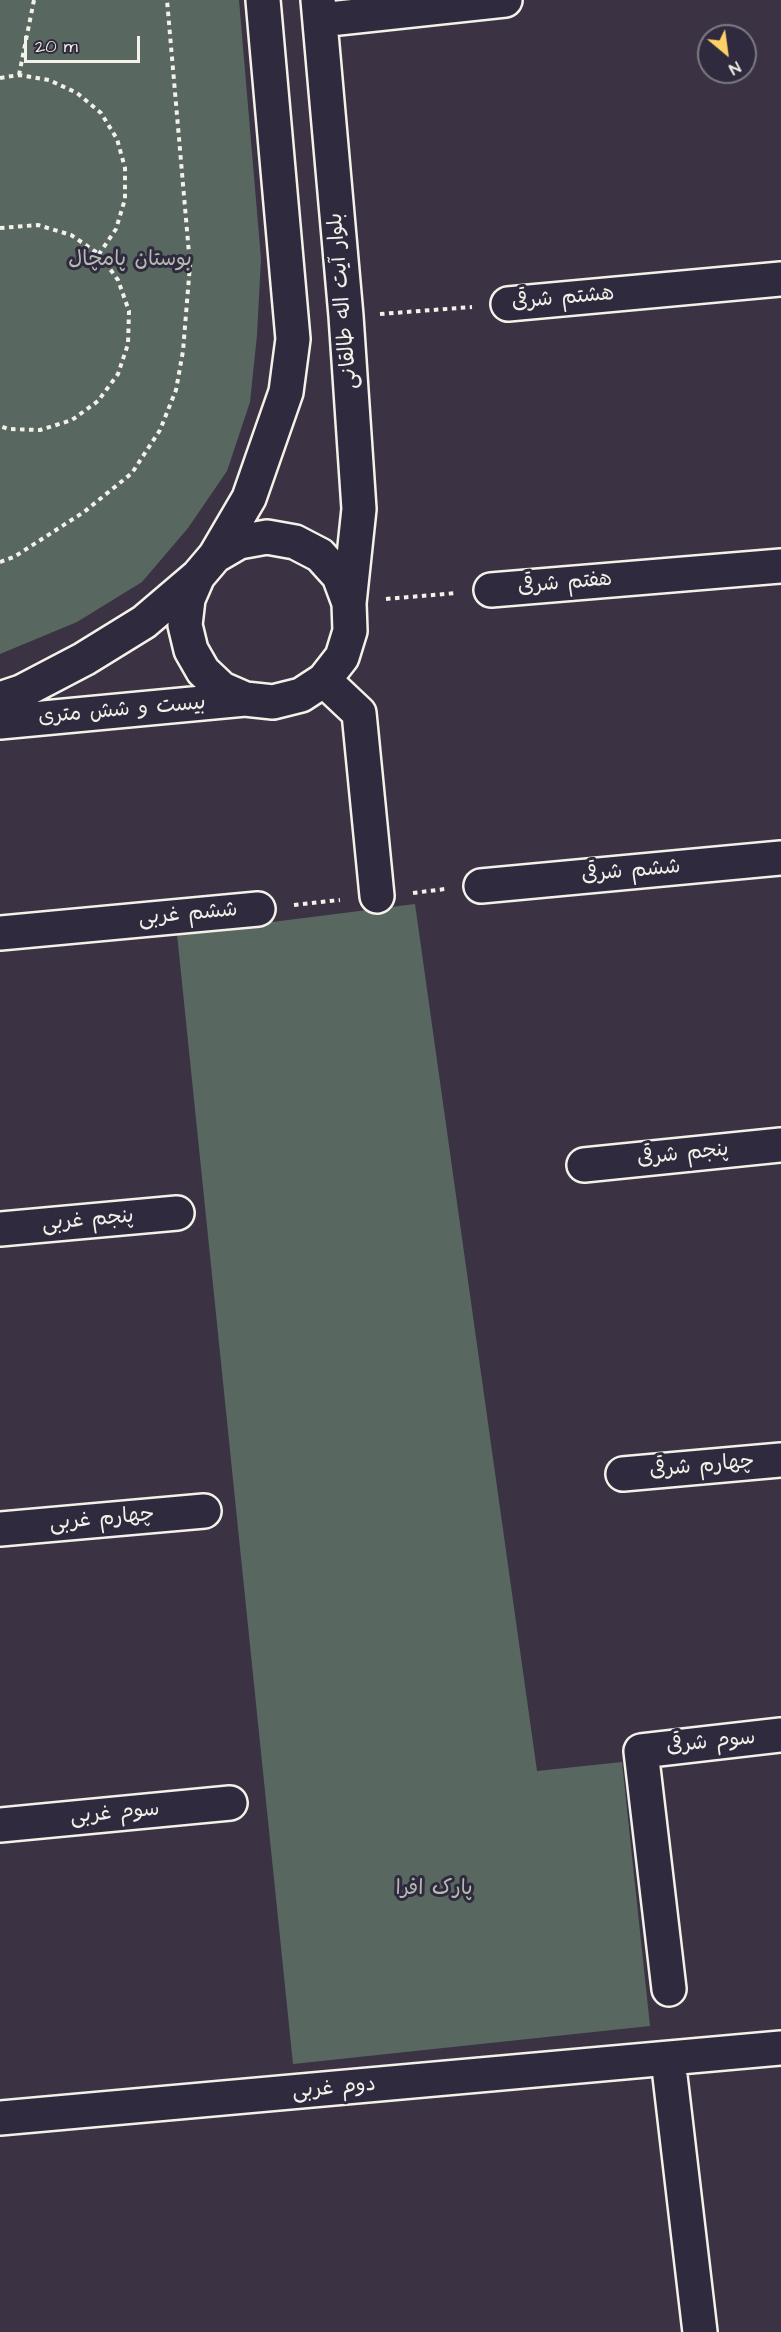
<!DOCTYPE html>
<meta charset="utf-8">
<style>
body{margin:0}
#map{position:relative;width:781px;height:2332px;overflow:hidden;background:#3b3343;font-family:"Architects Daughter",sans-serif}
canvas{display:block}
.north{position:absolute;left:697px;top:24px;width:60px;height:60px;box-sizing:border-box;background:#2f2a3d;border:2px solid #7e7a81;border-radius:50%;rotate:151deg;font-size:16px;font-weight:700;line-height:24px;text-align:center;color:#f4f1e8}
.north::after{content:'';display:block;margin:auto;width:21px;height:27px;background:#ffd166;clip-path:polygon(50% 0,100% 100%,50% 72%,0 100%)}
.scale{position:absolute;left:24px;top:36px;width:116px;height:27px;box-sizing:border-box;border:3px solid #f4f1e8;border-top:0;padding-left:8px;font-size:18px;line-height:21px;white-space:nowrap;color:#f4f1e8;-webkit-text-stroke:4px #2f2a3d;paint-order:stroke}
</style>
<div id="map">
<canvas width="781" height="2332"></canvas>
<div class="north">N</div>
<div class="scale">20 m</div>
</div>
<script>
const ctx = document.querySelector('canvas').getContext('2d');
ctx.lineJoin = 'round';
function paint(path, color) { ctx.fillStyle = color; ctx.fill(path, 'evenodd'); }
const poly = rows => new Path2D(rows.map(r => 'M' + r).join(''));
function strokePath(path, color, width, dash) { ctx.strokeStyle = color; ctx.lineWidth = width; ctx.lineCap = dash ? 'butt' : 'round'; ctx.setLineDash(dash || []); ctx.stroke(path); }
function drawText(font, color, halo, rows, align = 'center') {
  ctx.font = font + ' "Architects Daughter","Playpen Sans Arabic",sans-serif'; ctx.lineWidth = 6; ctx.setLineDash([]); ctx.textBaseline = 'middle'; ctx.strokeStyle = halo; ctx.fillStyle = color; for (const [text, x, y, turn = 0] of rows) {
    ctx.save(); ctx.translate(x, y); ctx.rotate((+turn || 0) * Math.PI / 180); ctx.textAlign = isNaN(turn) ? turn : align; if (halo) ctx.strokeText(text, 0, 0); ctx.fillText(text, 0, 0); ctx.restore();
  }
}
paint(poly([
 [0,0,239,0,261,259,257,335,250,402,227,471,188,528,142,582,77,622,0,654],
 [415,904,537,1771,622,1762,650,2026,293,2064,177,934]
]), '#586860');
const minor = poly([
 [318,0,346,316,359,509,349,603,350,631,342,657,324,680,301,695,273,702,245,699,222,689,203,671,191,650,185,625,188,599,198,576,215,556,239,542,267,537,295,542,320,555,339,576,349,603],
 [320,20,505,0],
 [508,304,781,279],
 [215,556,249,498,286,392,293,339,263,0],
 [491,590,781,566],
 [324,680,359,713,377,896],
 [0,699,21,692,84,659,144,622,198,576],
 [0,722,245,699],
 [481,886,781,858],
 [0,933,258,909],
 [584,1165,781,1145],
 [0,1229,177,1213],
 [623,1474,781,1460],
 [0,1529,204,1511],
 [0,1825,230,1803],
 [669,1989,641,1751,781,1735],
 [668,2059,700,2332],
 [0,2118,781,2048]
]);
strokePath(minor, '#f4f1e8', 38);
strokePath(poly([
 [19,75,34,0],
 [0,78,19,75,49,80,77,93,101,113,117,139,125,168,125,199,116,229,99,254],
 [0,228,38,225,71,235,99,254,118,280,129,311,128,344,118,374,98,401,72,420,40,430,8,429,0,426],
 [380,314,472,307],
 [0,562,14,557,84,512,132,473,160,430,176,390,183,351,190,265,167,0],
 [386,599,456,593],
 [413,893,445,889],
 [294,905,340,900]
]), '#f4f1e8', 4, [4.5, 4.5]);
strokePath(minor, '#2f2a3d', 33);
drawText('21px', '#b6bab2', '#2f2a3d', [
 ["بوستان پامچال",130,261],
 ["پارک افرا",434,1890]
]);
drawText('21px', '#f4f1e8', '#2f2a3d', [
 ["هشتم شرقی",563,299,-5],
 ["بلوار آیت اله طالقانی",344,301,-95],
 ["هفتم شرقی",565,584,-5],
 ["بیست و شش متری",122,711,-5],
 ["ششم شرقی",631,872,-5],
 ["ششم غربی",188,915,-5],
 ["پنجم شرقی",683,1155,-6],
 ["پنجم غربی",88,1221,-5],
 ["چهارم شرقی",702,1467,-5],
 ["چهارم غربی",102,1520,-5],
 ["سوم شرقی",711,1743,-6],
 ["سوم غربی",115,1814,-5],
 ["دوم غربی",334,2089,-5]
]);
</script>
